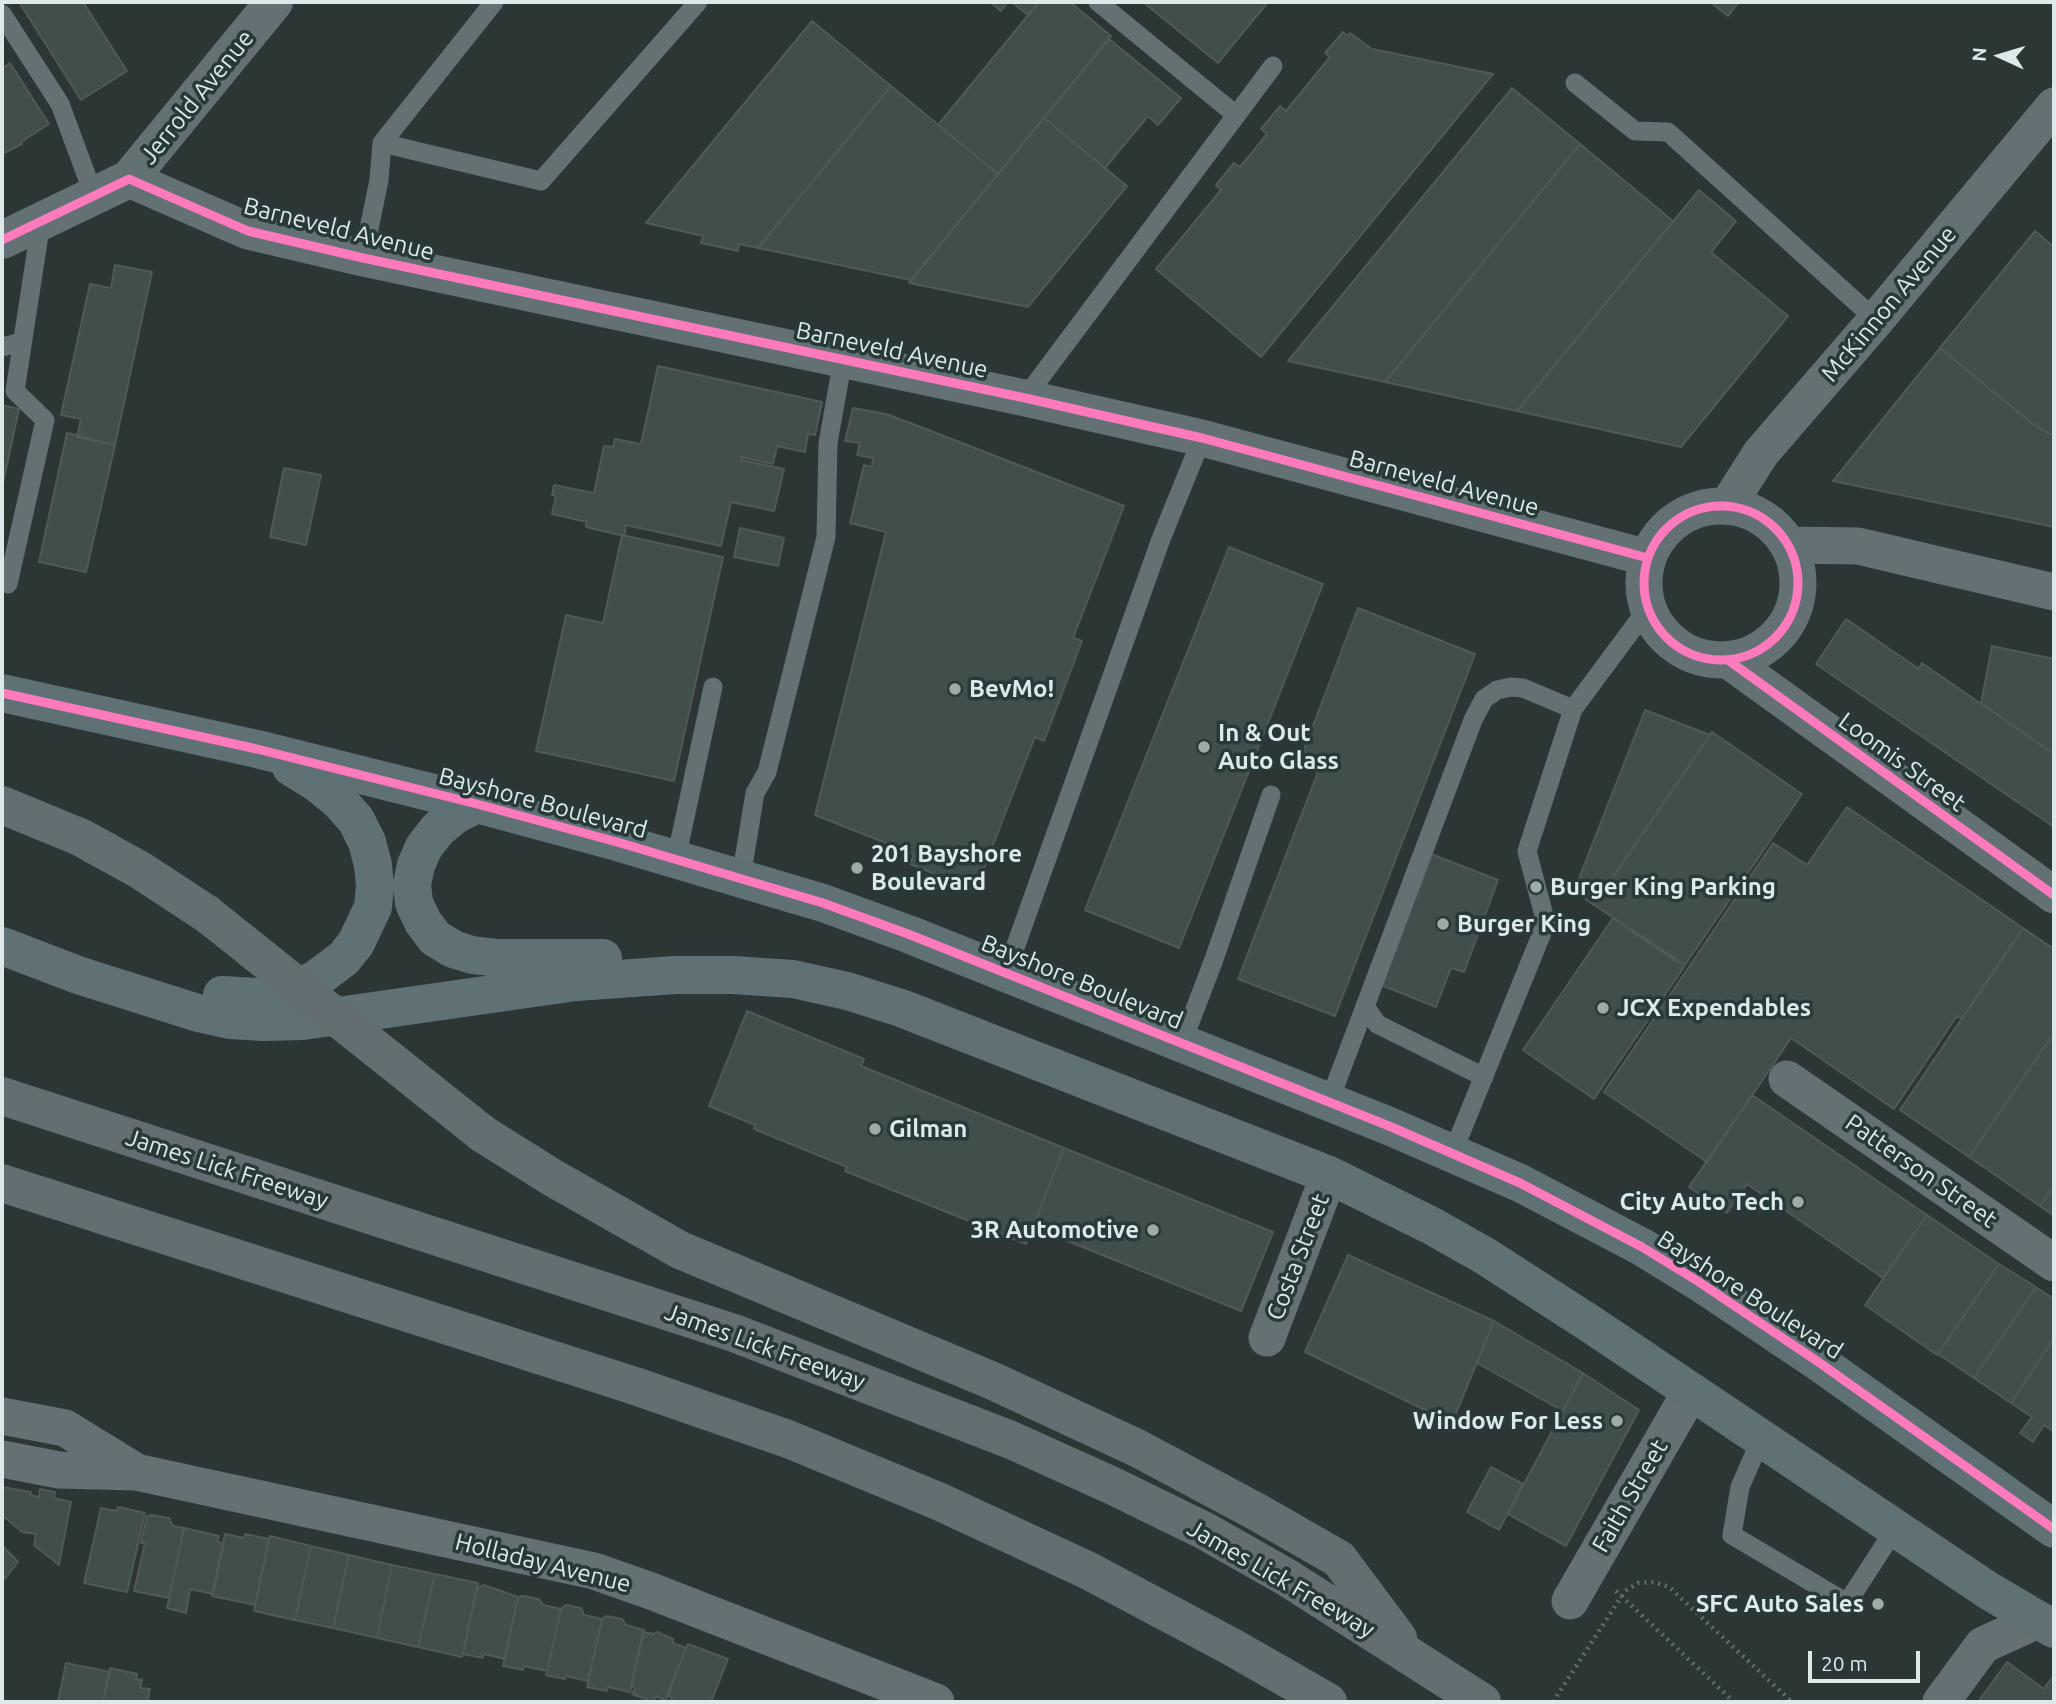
<!DOCTYPE html>
<style>
body{margin:0}
#map{position:relative;width:2056px;height:1704px;overflow:hidden;background:#2b3635;font-family:Ubuntu,sans-serif}
canvas{display:block}
.frame{position:absolute;inset:0;border:4px solid #dde8e8;pointer-events:none}
.north{position:absolute;left:1965px;top:21px;width:70px;height:70px;-webkit-text-stroke:5px #273a39;paint-order:stroke;rotate:274deg;font-size:19px;font-weight:700;line-height:28px;text-align:center;color:#dde8e8}
.north::after{content:'';display:block;margin:auto;width:24px;height:32px;background:#dde8e8;clip-path:polygon(50% 0,100% 100%,50% 72%,0 100%)}
.scale{position:absolute;left:1808px;top:1651px;width:112px;height:32px;box-sizing:border-box;border:4px solid #dde8e8;border-top:0;padding-left:9px;font-size:21px;line-height:24px;white-space:nowrap;color:#dde8e8;-webkit-text-stroke:5px #273a39;paint-order:stroke}
</style>
<div id="map">
<canvas width="2056" height="1704"></canvas>
<div class="frame"></div>
<div class="north">N</div>
<div class="scale">20 m</div>
</div>
<script>
const ctx = document.querySelector('canvas').getContext('2d');
ctx.lineJoin = 'round';
function paint(path, color) { ctx.fillStyle = color; ctx.fill(path, 'evenodd'); }
const poly = rows => new Path2D(rows.map(r => 'M' + r).join(''));
function strokePath(path, color, width, dash) { ctx.strokeStyle = color; ctx.lineWidth = width; ctx.lineCap = dash ? 'butt' : 'round'; ctx.setLineDash(dash || []); ctx.stroke(path); }
function drawText(font, color, halo, rows, align = 'center') {
  ctx.font = font + ' Ubuntu,sans-serif'; ctx.lineWidth = 7; ctx.setLineDash([]); ctx.textBaseline = 'middle'; ctx.strokeStyle = halo; ctx.fillStyle = color; for (const [text, x, y, turn = 0] of rows) {
    ctx.save(); ctx.translate(x, y); ctx.rotate((+turn || 0) * Math.PI / 180); ctx.textAlign = isNaN(turn) ? turn : align; if (halo) ctx.strokeText(text, 0, 0); ctx.fillText(text, 0, 0); ctx.restore();
  }
}
const building = poly([
 [19,2,83,2,127,71,81,100,19,2],
 [990,2,1008,2,1001,11,990,2],
 [1012,2,1039,2,1028,15,1012,2],
 [1039,2,1070,2,1111,36,998,174,938,125,1039,2],
 [1143,2,1268,2,1218,63,1143,2],
 [1710,2,1739,2,1728,16,1710,2],
 [812,21,891,86,758,248,739,244,738,251,701,243,703,236,646,223,812,21],
 [1343,32,1348,36,1350,33,1372,49,1493,74,1261,357,1156,269,1221,190,1216,185,1234,163,1240,167,1267,134,1261,129,1280,106,1286,111,1330,57,1325,53,1343,32],
 [1109,39,1181,98,1158,125,1148,116,1105,168,1044,118,1109,39],
 [10,63,49,124,21,142,22,144,2,154,2,69,10,63],
 [891,86,998,174,911,280,758,248,891,86],
 [1512,88,1580,144,1385,382,1288,361,1512,88],
 [1044,118,1127,186,1028,307,909,283,1044,118],
 [1580,144,1673,221,1517,411,1385,382,1580,144],
 [1699,190,1736,221,1711,252,1788,316,1681,447,1517,411,1699,190],
 [2035,231,2054,247,2054,436,2034,425,1940,348,2035,231],
 [115,265,152,272,115,445,77,437,81,419,61,415,90,284,111,288,115,265],
 [1940,348,2034,425,2054,436,2054,527,1833,481,1940,348],
 [658,366,822,402,815,435,808,434,805,452,777,446,773,464,741,457,741,460,784,469,774,511,731,502,721,546,626,525,624,536,586,527,587,522,552,514,556,496,552,495,554,485,594,493,604,446,613,447,615,439,641,444,658,366],
 [2,405,19,409,2,487,2,405],
 [853,408,886,414,913,424,1124,506,1073,638,1082,641,1044,741,1035,737,979,881,975,879,972,889,910,864,914,854,815,815,886,532,850,523,864,465,872,467,873,458,857,455,860,443,845,441,853,408],
 [67,433,115,445,86,572,39,562,67,433],
 [284,468,321,475,306,545,270,537,284,468],
 [740,528,784,538,778,566,734,557,740,528],
 [622,535,723,557,674,781,536,751,566,615,603,623,622,535],
 [1229,547,1323,584,1179,948,1085,910,1229,547],
 [1358,608,1475,654,1335,1016,1238,979,1318,772,1298,765,1358,608],
 [1846,619,1919,669,1922,663,2054,754,2054,827,1816,664,1846,619],
 [1992,646,2054,659,2054,754,1981,703,1992,646],
 [1645,710,1710,735,1594,905,1574,891,1645,710],
 [1712,732,1802,794,1685,965,1594,905,1712,732],
 [1847,807,2023,928,1962,1019,1957,1016,1894,1109,1791,1038,1707,1162,1604,1092,1773,843,1807,865,1847,807],
 [1431,854,1498,880,1464,972,1451,968,1436,1007,1381,985,1431,854],
 [1613,918,1684,967,1594,1099,1523,1050,1613,918],
 [2023,928,2054,949,2054,1033,1969,1157,1900,1110,2023,928],
 [747,1011,864,1059,861,1066,1064,1148,1026,1244,845,1171,847,1167,754,1129,755,1125,709,1106,747,1011],
 [2054,1033,2054,1185,2040,1206,1969,1157,2054,1033],
 [1752,1095,1927,1215,1883,1278,1747,1184,1727,1213,1689,1187,1752,1095],
 [1064,1148,1273,1232,1241,1311,1033,1227,1064,1148],
 [2054,1185,2054,1216,2040,1206,2054,1185],
 [1927,1215,1999,1264,1937,1355,1865,1305,1927,1215],
 [1348,1255,1494,1321,1452,1423,1305,1352,1348,1255],
 [1999,1264,2036,1287,1974,1378,1938,1354,1999,1264],
 [2036,1287,2054,1299,2054,1338,2011,1403,1974,1378,2036,1287],
 [1494,1321,1583,1373,1563,1411,1477,1363,1494,1321],
 [2054,1338,2054,1432,2044,1425,2033,1442,2020,1433,2032,1417,2011,1403,2054,1338],
 [1583,1373,1639,1410,1566,1546,1508,1514,1583,1373],
 [1491,1467,1523,1484,1499,1530,1467,1512,1491,1467],
 [2,1487,31,1492,30,1495,39,1497,40,1489,55,1492,54,1498,71,1502,59,1565,34,1545,36,1534,22,1532,2,1515,2,1487],
 [118,1507,145,1513,127,1592,84,1583,101,1508,117,1511,118,1507],
 [152,1515,169,1518,173,1526,184,1528,169,1598,134,1591,145,1543,141,1543,147,1516,152,1515],
 [184,1528,219,1536,217,1542,224,1543,213,1594,190,1589,186,1613,167,1608,184,1528],
 [225,1534,244,1538,245,1534,269,1539,255,1605,212,1596,225,1534],
 [270,1536,311,1546,295,1620,254,1611,270,1536],
 [2,1545,18,1562,2,1582,2,1545],
 [311,1546,349,1555,333,1628,295,1620,311,1546],
 [349,1555,392,1565,377,1638,333,1628,349,1555],
 [392,1565,435,1574,418,1647,377,1638,392,1565],
 [435,1574,478,1583,462,1657,418,1647,435,1574],
 [484,1585,518,1597,505,1659,484,1654,483,1658,463,1654,477,1588,484,1585],
 [523,1596,539,1599,543,1605,561,1609,547,1671,524,1666,523,1670,503,1666,518,1597,523,1596],
 [566,1605,581,1608,584,1615,602,1619,588,1681,566,1676,565,1679,546,1675,561,1609,566,1605],
 [607,1616,622,1619,626,1625,644,1630,630,1692,608,1687,607,1691,587,1687,602,1619,607,1616],
 [643,1632,654,1634,657,1632,673,1639,673,1643,686,1648,666,1701,656,1696,653,1702,632,1694,635,1688,631,1686,643,1632],
 [688,1644,728,1659,711,1702,670,1702,672,1697,667,1695,688,1644],
 [2007,1662,2044,1689,2054,1675,2054,1702,1978,1702,2007,1662],
 [66,1663,110,1672,103,1702,58,1702,66,1663],
 [110,1668,137,1674,136,1679,142,1680,140,1688,150,1689,147,1702,103,1702,110,1668]
]);
paint(building, '#404f4b');
strokePath(building, '#505957', 2);
strokePath(poly([
 [1616,1591,1734,1702]
]), '#646e71', 4.5, [2, 5]);
strokePath(poly([
 [1098,2,1236,115],
 [2,14,60,104,94,196],
 [1575,83,1635,131,1668,132,1876,320],
 [382,143,541,181,698,2],
 [363,258,379,180,382,143,494,2],
 [2,347,22,342],
 [1025,398,1273,66],
 [8,584,45,420,15,391,41,222],
 [676,859,713,687],
 [741,878,755,793,767,772,826,537,828,443,843,359],
 [1006,973,1161,539,1202,438],
 [1365,1006,1377,1024,1484,1077],
 [1182,1043,1213,962,1271,795],
 [1329,1102,1473,720,1484,699,1497,690,1511,687,1523,688,1573,709],
 [1453,1152,1546,923,1527,851,1573,709,1648,608],
 [1761,1439,1740,1487,1732,1535,1847,1603,1895,1529]
]), '#637175', 19);
strokePath(poly([
 [129,179,248,231,363,258,1025,398,1202,438,1648,558],
 [1728,505,1761,453,1876,320,2054,106],
 '1644 583a77 77 0 1 1 154 0a77 77 0 1 1-154 0Z',
 [1790,545,1858,546,2054,592],
 [1728,660,2054,895],
 [1787,1079,2054,1263],
 [1267,1338,1329,1175],
 [2,1416,65,1428,135,1471],
 [2,1459,59,1470,136,1472,594,1571,651,1591,936,1702],
 [1570,1601,1691,1391],
 [1941,1702,1983,1645,2038,1620]
]), '#637175', 37);
strokePath(poly([
 [2,240,129,179,274,2]
]), '#637175', 38);
strokePath(poly([
 [2,693,257,749,477,804,617,842,823,903,908,934,1389,1126,1520,1183,1642,1247,1699,1282,1817,1361,2054,1529],
 [477,804,455,815,438,829,424,847,416,865,412,884,414,903,423,922,435,938,453,949,472,955,498,958,603,958],
 [2,946,78,975,198,1013,230,1020,263,1022,303,1021,576,982,675,975,733,975,793,979,847,991,901,1008,1329,1175,1432,1226,1485,1256,1589,1323,1989,1591,2054,1629],
 [222,995,257,997,278,994,315,980,344,958,356,943,373,907,375,886,373,865,367,842,356,820,339,801,317,783,291,767]
]), '#607175', 38);
strokePath(poly([
 [2,805,80,837,140,870,207,914],
 [2,1096,734,1333,1011,1440,1113,1486,1205,1531,1286,1577,1482,1702],
 [483,1134,553,1178,680,1250,993,1381,1137,1448,1257,1512,1339,1559,1398,1638],
 [2,1183,635,1386,788,1439,938,1501,1087,1570,1232,1647,1328,1702]
]), '#626e71', 38);
strokePath(poly([
 [1553,1702,1625,1591,1638,1583,1654,1582,1669,1587,1792,1702]
]), '#646e71', 4.5, [2, 5]);
strokePath(poly([
 [207,914,483,1134]
]), '#626e71', 38);
strokePath(poly([
 [2,240,129,179,248,231,363,258,1025,398,1202,438,1648,558],
 '1644 583a77 77 0 1 1 154 0a77 77 0 1 1-154 0Z',
 [1728,660,2054,895],
 [2,693,257,749,477,804,617,842,823,903,908,934,1389,1126,1520,1183,1642,1247,1699,1282,1817,1361,2054,1529]
]), '#fd7abc', 9);
for (const [x, y, r, color] of [
 [955,689,7,"#9faaa9"],
 [1204,747,7,"#9faaa9"],
 [857,868,7,"#9faaa9"],
 [1536,887,7,"#9faaa9"],
 [1443,924,7,"#9faaa9"],
 [1603,1008,7,"#9faaa9"],
 [875,1129,7,"#9faaa9"],
 [1798,1202,7,"#9faaa9"],
 [1153,1230,7,"#9faaa9"],
 [1617,1421,7,"#9faaa9"],
 [1878,1604,7,"#9faaa9"]
]) { const dot = new Path2D(); dot.arc(x, y, r, 0, 2 * Math.PI); ctx.fillStyle = color; ctx.fill(dot); strokePath(dot, '#273a39', 2.5); }
drawText('24px', '#dde8e8', '#273a39', [
 ["Jerrold Avenue",197,97,-51],
 ["Barneveld Avenue",339,229,14],
 ["McKinnon Avenue",1889,304,-50],
 ["Barneveld Avenue",892,350,12],
 ["Barneveld Avenue",1444,483,15],
 ["Loomis Street",1902,762,36],
 ["Bayshore Boulevard",543,803,15],
 ["Bayshore Boulevard",1082,982,22],
 ["James Lick Freeway",227,1169,18],
 ["Patterson Street",1921,1171,35],
 ["Costa Street",1298,1257,-69],
 ["Bayshore Boulevard",1750,1295,33],
 ["James Lick Freeway",765,1347,20],
 ["Faith Street",1630,1496,-60],
 ["Holladay Avenue",543,1563,14],
 ["James Lick Freeway",1281,1579,30]
]);
drawText('bold 24px', '#dde8e8', '#273a39', [
 ["BevMo!",969,689],
 ["In & Out",1218,733],
 ["Auto Glass",1218,761],
 ["201 Bayshore",871,854],
 ["Boulevard",871,882],
 ["Burger King Parking",1550,887],
 ["Burger King",1457,924],
 ["JCX Expendables",1617,1008],
 ["Gilman",889,1129],
 ["City Auto Tech",1784,1202,"right"],
 ["3R Automotive",1139,1230,"right"],
 ["Window For Less",1603,1421,"right"],
 ["SFC Auto Sales",1864,1604,"right"]
], 'left');
</script>
